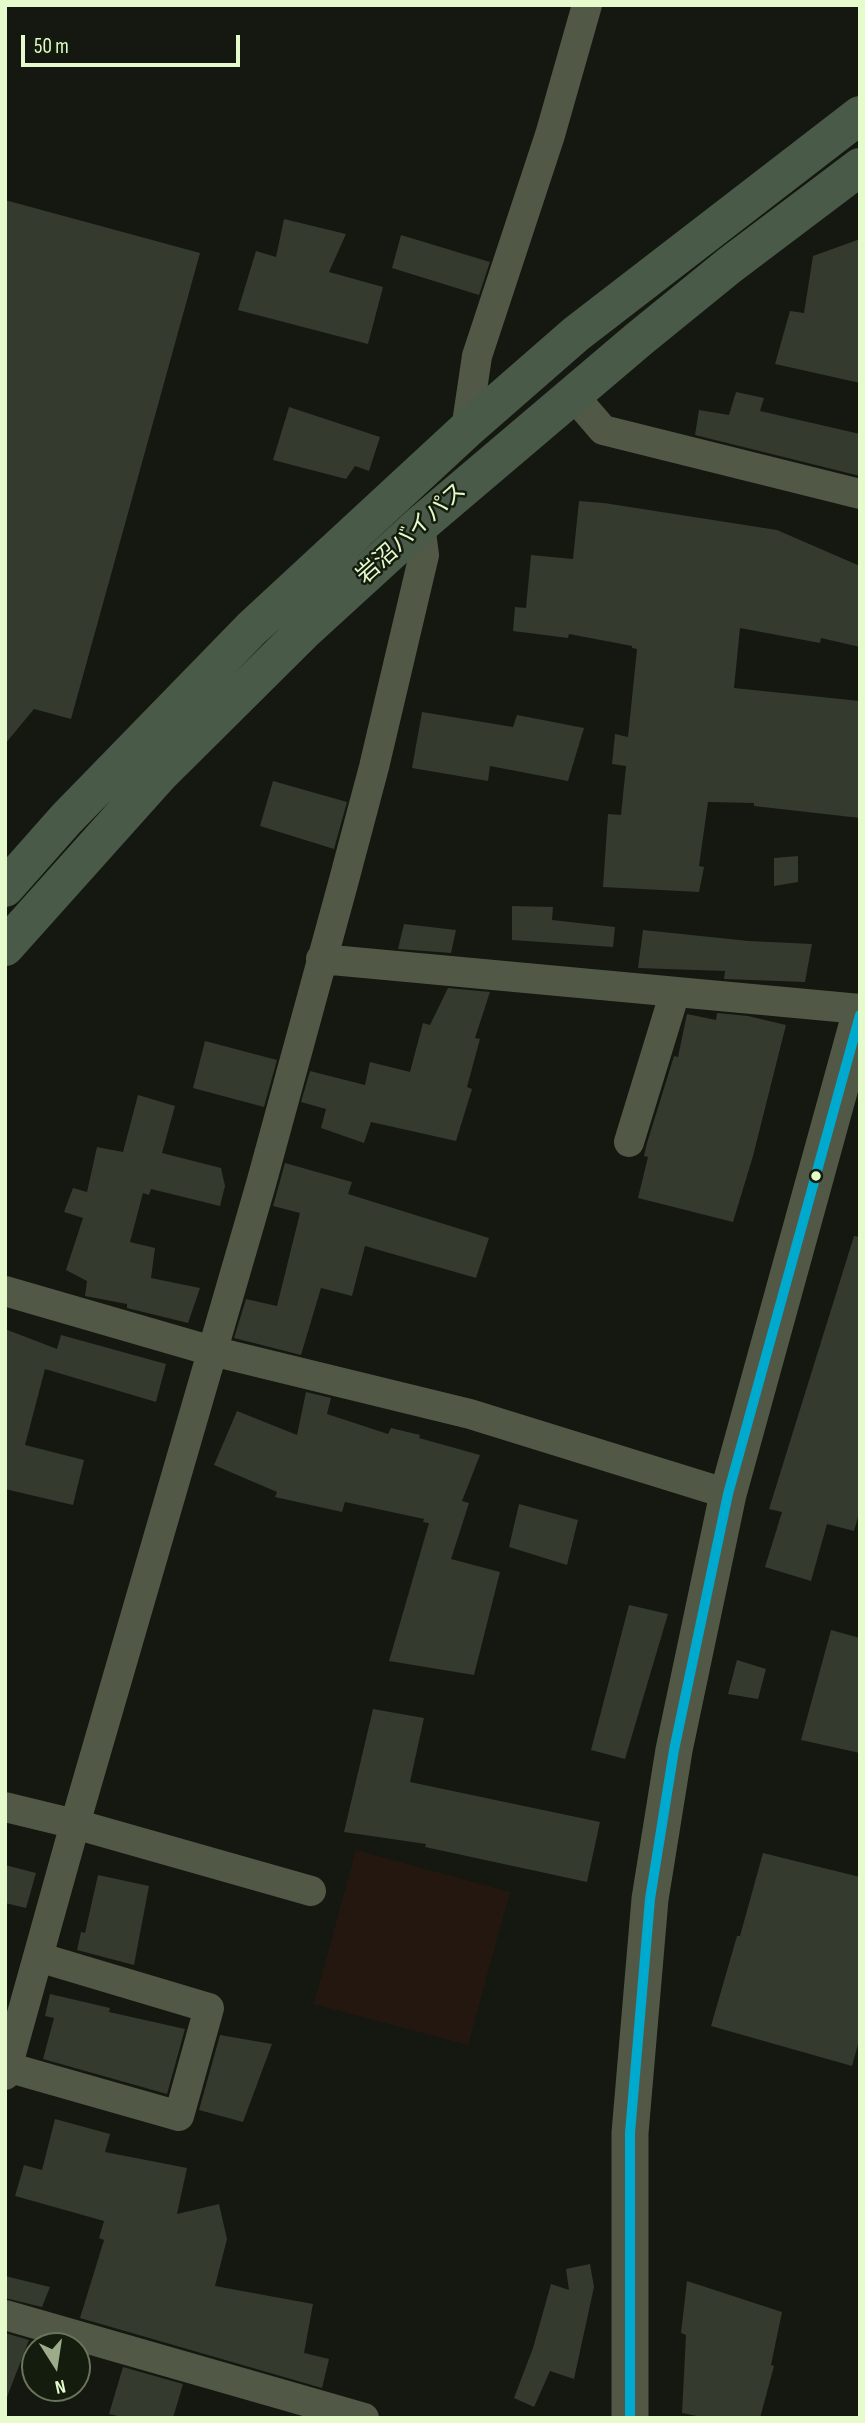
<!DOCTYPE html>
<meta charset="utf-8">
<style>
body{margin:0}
#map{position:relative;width:865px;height:2423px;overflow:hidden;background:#141810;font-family:"Sofia Sans Condensed",sans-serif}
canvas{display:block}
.frame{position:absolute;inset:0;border:7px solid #e5fbcc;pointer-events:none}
.north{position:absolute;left:21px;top:2332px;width:70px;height:70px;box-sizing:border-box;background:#141c0d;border:2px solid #687559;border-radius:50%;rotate:168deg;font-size:19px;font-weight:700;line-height:28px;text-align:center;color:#e5fbcc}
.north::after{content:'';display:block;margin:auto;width:24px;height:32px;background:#9cac8a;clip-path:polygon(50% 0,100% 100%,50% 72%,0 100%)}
.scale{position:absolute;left:21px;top:35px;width:219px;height:32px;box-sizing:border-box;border:4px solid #e5fbcc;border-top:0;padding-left:9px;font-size:21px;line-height:24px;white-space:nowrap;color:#e5fbcc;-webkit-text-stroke:5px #141c0d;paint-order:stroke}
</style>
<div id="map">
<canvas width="865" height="2423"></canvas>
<div class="frame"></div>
<div class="north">N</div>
<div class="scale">50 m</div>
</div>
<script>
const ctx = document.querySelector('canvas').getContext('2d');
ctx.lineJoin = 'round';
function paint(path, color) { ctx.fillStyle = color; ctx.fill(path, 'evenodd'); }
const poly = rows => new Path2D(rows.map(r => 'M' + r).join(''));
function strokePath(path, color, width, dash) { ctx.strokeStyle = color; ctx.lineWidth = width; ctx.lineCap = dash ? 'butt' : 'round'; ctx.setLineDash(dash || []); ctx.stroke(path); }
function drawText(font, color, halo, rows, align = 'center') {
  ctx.font = font + ' "Sofia Sans Condensed","Noto Sans JP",sans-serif'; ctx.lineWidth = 5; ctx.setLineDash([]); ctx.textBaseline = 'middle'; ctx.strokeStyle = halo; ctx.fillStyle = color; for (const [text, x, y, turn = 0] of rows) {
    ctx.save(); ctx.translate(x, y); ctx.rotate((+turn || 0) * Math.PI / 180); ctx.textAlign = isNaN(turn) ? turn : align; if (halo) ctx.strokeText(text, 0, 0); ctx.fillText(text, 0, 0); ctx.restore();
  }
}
paint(poly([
 [356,1850,510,1892,468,2045,314,2004]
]), '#231710');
paint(poly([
 [5,200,200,253,71,719,34,709,5,744],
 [284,219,346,234,329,272,383,287,368,344,238,310,256,251,276,257],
 [401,235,490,262,479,295,392,268],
 [860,239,860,383,775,364,790,311,804,313,813,256],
 [736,392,764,398,760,411,860,434,860,476,695,435,699,410,729,415],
 [289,407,380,437,369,471,355,466,346,479,273,460],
 [579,501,604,503,777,530,860,566,860,647,821,638,820,643,740,628,734,688,860,701,860,818,754,806,754,803,708,802,699,866,704,867,699,892,603,887,608,814,621,815,626,766,612,764,615,734,628,737,637,649,632,648,632,646,569,634,568,638,513,631,515,607,526,608,531,555,573,559],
 [422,712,513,727,517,715,584,728,568,781,490,766,488,781,412,768],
 [273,781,347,802,334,849,260,826],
 [798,856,798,882,774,886,774,858],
 [512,906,553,907,552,920,615,927,613,947,512,940],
 [404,924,456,930,451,953,398,949],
 [643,930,749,941,812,944,805,982,724,979,725,971,638,968],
 [448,988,490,992,475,1038,480,1039,467,1087,472,1089,456,1141,371,1122,364,1143,321,1128,326,1109,301,1102,310,1071,365,1085,370,1062,410,1072,423,1023,430,1025],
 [717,1013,748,1016,786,1025,753,1156,733,1222,638,1198,648,1157,644,1156,647,1143,674,1056,678,1057,687,1014,716,1020],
 [205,1041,277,1060,264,1107,193,1088],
 [138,1095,175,1106,162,1153,221,1168,225,1186,220,1206,151,1189,149,1195,143,1193,130,1242,155,1248,151,1278,200,1288,188,1323,127,1308,127,1304,85,1296,87,1281,66,1270,83,1218,64,1212,73,1188,87,1192,97,1147,123,1152],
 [285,1163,352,1182,348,1194,489,1238,476,1278,365,1246,352,1296,321,1288,301,1355,234,1338,246,1299,277,1306,300,1213,273,1206],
 [854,1236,860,1237,860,1510,854,1531,827,1524,811,1581,765,1567,782,1512,769,1509],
 [5,1329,57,1349,61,1335,166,1364,156,1402,45,1369,25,1445,84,1460,73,1505,5,1489],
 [306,1392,331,1398,327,1414,388,1434,391,1428,420,1435,419,1438,480,1455,462,1501,469,1503,451,1559,500,1572,474,1675,389,1661,429,1523,423,1522,424,1519,345,1502,342,1512,275,1497,277,1492,214,1465,237,1411,297,1435],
 [519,1504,578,1520,567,1565,509,1547],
 [629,1605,668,1614,625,1759,591,1750],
 [831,1630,860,1638,860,1753,801,1740],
 [737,1660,766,1669,758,1699,728,1694],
 [373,1709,424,1718,410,1782,600,1822,587,1882,425,1847,426,1844,344,1832],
 [763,1853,860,1877,860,2037,852,2066,711,2026,737,1936,740,1936],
 [5,1865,36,1873,26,1908,5,1903],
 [98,1875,149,1886,134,1965,77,1950,81,1932,85,1933],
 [50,1994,110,2008,109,2012,185,2029,167,2094,43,2059,54,2018,45,2016],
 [220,2035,272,2044,243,2122,199,2110],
 [55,2119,110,2134,105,2152,187,2168,177,2214,219,2204,227,2239,215,2286,313,2304,304,2353,329,2359,322,2388,80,2318,104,2240,99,2238,104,2221,15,2196,24,2165,42,2170],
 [590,2264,594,2287,574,2379,550,2371,534,2407,514,2398,533,2348,551,2284,569,2290,566,2269],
 [5,2276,50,2287,42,2307,5,2298],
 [687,2281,782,2312,771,2365,774,2366,760,2418,707,2418,682,2413,686,2335,681,2333],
 [5,2333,29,2340,7,2397,5,2397],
 [123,2367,183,2384,173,2418,126,2418,109,2414]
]), '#343a2e');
strokePath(poly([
 [572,394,603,430,860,494],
 [466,430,477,356,550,135,587,5],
 [321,959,860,1009],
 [629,1142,675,992],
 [5,1291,212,1351,470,1414,728,1494],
 [5,1807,75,1824,311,1891],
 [7,2067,179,2116,209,2008,38,1957],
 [5,2075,75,1824,261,1184,344,880,374,767,424,555,420,525],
 [5,2315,364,2418]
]), '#515946', 30);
strokePath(poly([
 [630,2418,630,2133,650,1899,674,1750,728,1494,860,1015]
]), '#515946', 37);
strokePath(poly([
 [5,888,66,819,252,628,466,430,576,334,860,115],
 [5,947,159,775,304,631,420,525,639,339,730,265,860,167]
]), '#4a5a48', 38);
strokePath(poly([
 [630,2418,630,2133,650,1899,674,1750,728,1494,860,1015]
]), '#00a9ce', 10);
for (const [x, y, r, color] of [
 [816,1176,6,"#e5fbcc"]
]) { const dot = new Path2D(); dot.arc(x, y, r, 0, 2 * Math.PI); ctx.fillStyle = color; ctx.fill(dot); strokePath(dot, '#141c0d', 2.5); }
drawText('23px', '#e5fbcc', '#141c0d', [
 ["岩沼バイパス",412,534,-42]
]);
</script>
